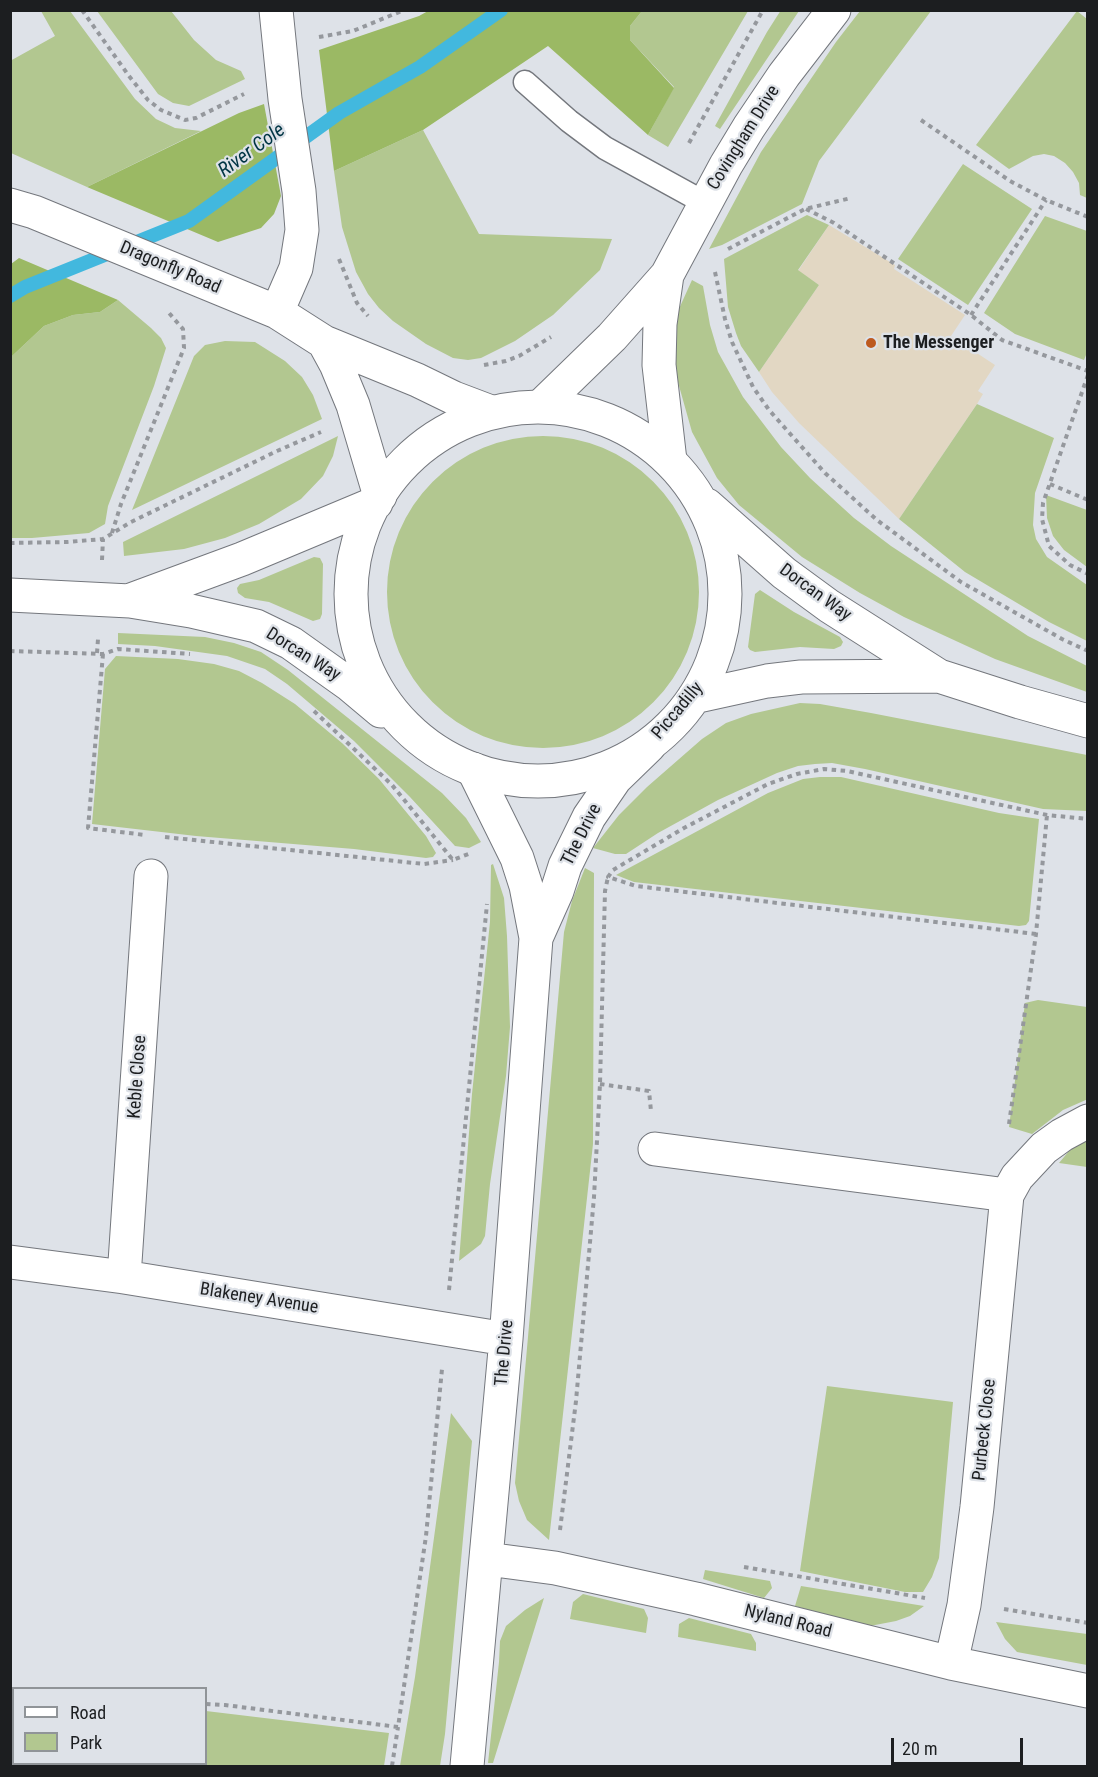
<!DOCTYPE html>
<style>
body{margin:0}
#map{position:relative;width:1098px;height:1777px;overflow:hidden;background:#dee2e8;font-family:"Roboto Condensed",sans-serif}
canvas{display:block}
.frame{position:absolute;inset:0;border:12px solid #1c1e20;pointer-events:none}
.legend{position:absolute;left:12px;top:1687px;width:195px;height:78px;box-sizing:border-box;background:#dee2e8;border:2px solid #909498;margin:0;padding:8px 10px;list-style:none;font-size:18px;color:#1c1e20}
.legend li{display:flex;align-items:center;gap:12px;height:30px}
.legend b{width:30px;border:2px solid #909498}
.scale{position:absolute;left:891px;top:1738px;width:132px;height:27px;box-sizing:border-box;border:3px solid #1c1e20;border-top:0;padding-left:8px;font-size:18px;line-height:21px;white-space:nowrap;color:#1c1e20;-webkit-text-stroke:4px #dee2e8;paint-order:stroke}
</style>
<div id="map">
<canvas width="1098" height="1777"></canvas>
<div class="frame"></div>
<ul class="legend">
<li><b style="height:8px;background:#fff"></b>Road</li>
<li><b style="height:16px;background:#b2c790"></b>Park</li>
</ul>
<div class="scale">20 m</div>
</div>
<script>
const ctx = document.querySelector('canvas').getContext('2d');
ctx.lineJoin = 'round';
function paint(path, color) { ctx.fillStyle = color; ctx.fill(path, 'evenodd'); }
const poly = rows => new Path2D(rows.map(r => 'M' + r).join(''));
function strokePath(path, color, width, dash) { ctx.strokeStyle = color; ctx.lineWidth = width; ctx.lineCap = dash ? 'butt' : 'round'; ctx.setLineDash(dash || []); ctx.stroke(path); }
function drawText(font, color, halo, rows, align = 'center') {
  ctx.font = font + ' "Roboto Condensed",sans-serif'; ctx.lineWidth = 4.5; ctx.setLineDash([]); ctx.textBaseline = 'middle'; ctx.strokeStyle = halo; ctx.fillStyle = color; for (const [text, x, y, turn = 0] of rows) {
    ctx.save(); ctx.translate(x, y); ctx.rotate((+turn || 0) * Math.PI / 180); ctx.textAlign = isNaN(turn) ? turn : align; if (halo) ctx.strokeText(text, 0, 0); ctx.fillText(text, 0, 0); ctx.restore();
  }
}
paint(poly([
 [829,225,895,265,894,269,965,315,951,336,995,365,978,391,983,394,977,404,899,519,799,423,772,392,759,372,819,285,798,271]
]), '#e2d7c3');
paint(poly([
 [781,10,799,11,720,129,715,126,767,32],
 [41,11,70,11,135,99,156,119,175,128,201,131,87,187,11,153,10,61,55,36],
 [97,11,171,11,194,40,216,60,241,71,245,79,189,106,173,103,158,94],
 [642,11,748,11,668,147,648,135,674,87,630,40,630,26],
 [860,11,931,11,819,161,802,204,722,245,709,249,761,152,836,42],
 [1077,11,1087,19,1087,198,1080,195,1079,183,1073,172,1065,163,1054,156,1044,154,1033,156,1009,169,976,145],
 [423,130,479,234,612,239,600,270,553,315,515,341,481,358,468,360,453,358,426,344,393,321,379,308,368,294,356,272,342,227,334,171],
 [963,164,1032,209,968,305,898,259],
 [807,215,829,225,798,270,819,285,759,372,741,346,736,333,728,307,724,259],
 [1045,216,1087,231,1088,350,1084,360,1015,334,984,313],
 [692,280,703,286,710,325,718,352,743,397,781,447,810,478,854,518,891,546,1028,636,1087,666,1087,692,995,659,904,617,860,593,802,557,739,505,717,478,692,432,672,361,678,311],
 [118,300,151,328,161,338,166,348,154,386,108,506,105,524,89,533,32,538,11,538,11,357,44,326,73,315,100,312],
 [225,341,255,342,285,361,302,377,313,395,322,419,132,510,194,356,205,345],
 [977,404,1054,438,1035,493,1033,525,1036,539,1047,557,1087,585,1087,641,1049,622,965,572,899,519],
 [338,436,333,456,323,476,301,499,259,524,225,538,184,549,124,556,123,542],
 '387 592a156 156 0 1 1 312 0a156 156 0 1 1-312 0Z',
 [1046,495,1087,510,1087,567,1064,550,1053,536,1047,518],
 [314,557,320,558,323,564,322,614,320,619,313,621,269,602,245,598,238,593,237,588,240,584,259,580],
 [760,590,794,612,840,637,843,642,841,646,834,649,800,647,755,652,750,650,748,647,755,594],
 [118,633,205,637,234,643,261,652,288,670,442,793,466,818,481,842,469,848,455,846,410,797,354,741,287,684,265,669,227,656,155,646,118,644],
 [116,656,178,659,214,664,239,671,262,683,295,704,342,743,379,779,426,836,436,853,433,857,426,858,354,849,196,836,92,824,105,669],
 [800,703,820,704,871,713,1087,755,1087,811,1043,809,865,769,832,763,815,764,798,766,777,773,718,800,658,833,626,854,615,854,593,848,619,815,647,787,702,739,726,723,751,714],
 [820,777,841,777,999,813,1039,819,1029,921,1026,925,1019,926,634,882,616,875,768,793,803,779],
 [493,864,504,898,507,936,510,1027,506,1076,490,1184,485,1236,481,1244,459,1261,472,1094,490,922,491,865],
 [585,868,594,873,593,1144,549,1540,527,1520,519,1501,515,1483,564,932,572,901],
 [1038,1000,1087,1007,1088,1099,1063,1110,1032,1134,1009,1127,1025,1003],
 [1087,1138,1087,1167,1059,1163,1074,1145],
 [827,1386,953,1402,939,1558,932,1577,923,1592,905,1592,800,1571],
 [451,1413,472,1441,445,1734,440,1766,400,1766,415,1677],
 [705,1570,770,1581,772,1588,764,1598,748,1593,703,1579],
 [801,1586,924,1606,910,1616,896,1621,870,1626,852,1622,795,1606],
 [583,1594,644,1609,648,1618,646,1633,570,1619,573,1602],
 [544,1598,493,1763,488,1763,499,1662,500,1641,506,1626,525,1610],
 [689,1618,751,1634,756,1643,756,1651,678,1637,679,1624],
 [996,1622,1087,1634,1087,1665,1017,1652,1005,1639],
 [206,1711,389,1733,384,1766,186,1766,187,1764,206,1764]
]), '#b2c790');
paint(poly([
 [428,11,642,11,630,26,630,40,674,88,648,135,548,46,423,130,334,171,319,50,419,16],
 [264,104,281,196,274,214,261,228,218,242,87,187,239,113],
 [19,258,118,300,100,312,73,315,44,326,11,357,11,264]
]), '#9bb964');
strokePath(poly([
 [10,296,25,287,189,221,339,113,420,67,501,10]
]), '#42b8de', 14);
const service = poly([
 [525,82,569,121,605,148,705,203]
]);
const minor = poly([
 [276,10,285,99,299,191,302,230,296,268,277,312],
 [10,205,34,212,277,312,324,342,417,380,454,398,491,412],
 [324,342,336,364,353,405,380,496],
 [536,938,557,891,565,866,589,817,615,779,649,746],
 [655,1149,1007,1195,977,1507,964,1605,951,1663],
 [1007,1195,1017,1177,1044,1148,1062,1135,1088,1121],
 [10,1262,124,1277,506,1339],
 [124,1277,151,876],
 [487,1559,555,1568,696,1599,951,1663,1088,1691],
 [10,1726,14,1726],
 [467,1766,506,1339,536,938,526,886,517,858,473,769]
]);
const tertiary = poly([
 [667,275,660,324,659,365,670,461],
 [542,405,612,337,667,275,726,165,749,127,784,75,834,10]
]);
const secondary = poly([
 '351 594a187 187 0 1 1 374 0a187 187 0 1 1-374 0Z',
 [707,505,784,573,829,606,939,676,1020,702,1088,721],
 [10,595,130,601,191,611,256,626,291,643,350,685,381,711],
 [131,600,242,559,376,503],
 [694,697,767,681,801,677,939,676]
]);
strokePath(service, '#74777d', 25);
strokePath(minor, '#74777d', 35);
strokePath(tertiary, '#74777d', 35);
strokePath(secondary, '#74777d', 35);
strokePath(poly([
 [82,10,129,76,148,100,161,110,185,120,196,118,244,94],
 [319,37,353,31,404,10],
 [921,120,1010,181,1046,200,1088,217],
 [689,143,763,10],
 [806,209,834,223,971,315,1002,340,1088,371],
 [728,249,805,209,851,198],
 [339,259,357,303,368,316],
 [715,272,725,319,732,342,753,387,769,410,825,473,877,520,961,582,1062,639,1088,651],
 [971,315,1046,200],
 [484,365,506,361,519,356,551,337],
 [1088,375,1043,503,1042,519,1049,546,1070,565,1088,574],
 [1050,484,1088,500],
 [112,533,121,504,184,348,183,329,169,313],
 [10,543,67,542,103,539,131,522,277,451,321,432],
 [102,560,103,539],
 [10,651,103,654,118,649,190,654],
 [97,653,98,639],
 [103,654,88,828,145,835],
 [314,711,392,785,453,860,471,853],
 [165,837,424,864,453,860],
 [1036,934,636,886,608,877,613,870,684,828,768,784,797,774,824,769,847,771,1047,815,1088,819],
 [600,1084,649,1091,651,1111],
 [1009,1124,1036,934,1047,815],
 [449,1290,487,904],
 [560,1530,576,1401,594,1197,600,1084,605,891,608,877],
 [744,1567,925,1598],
 [1004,1609,1088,1623],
 [206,1704,225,1705,398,1727,426,1536,442,1369],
 [152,1764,153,1766],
 [392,1766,398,1727]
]), '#95989d', 4, [4.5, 4.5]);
strokePath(service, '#fff', 22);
strokePath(minor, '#fff', 33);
strokePath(tertiary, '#fff', 33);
strokePath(secondary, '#fff', 33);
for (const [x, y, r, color] of [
 [871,343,6,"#bd5a20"]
]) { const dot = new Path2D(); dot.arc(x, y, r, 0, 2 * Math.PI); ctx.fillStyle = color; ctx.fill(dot); strokePath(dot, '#dee2e8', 2); }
drawText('18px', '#1c1e20', '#dee2e8', [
 ["Covingham Drive",744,138,-58],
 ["Dragonfly Road",170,268,23],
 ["Dorcan Way",815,593,36],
 ["Dorcan Way",303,655,32],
 ["Piccadilly",678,711,-50],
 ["The Drive",582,835,-63],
 ["Keble Close",138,1077,-86],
 ["Blakeney Avenue",259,1299,9],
 ["The Drive",505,1353,-85],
 ["Purbeck Close",985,1430,-84],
 ["Nyland Road",788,1622,14]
]);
drawText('bold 18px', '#1c1e20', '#dee2e8', [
 ["The Messenger",883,343]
], 'left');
drawText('italic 20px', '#003544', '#dee2e8', [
 ["River Cole",252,151,-36]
]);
</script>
